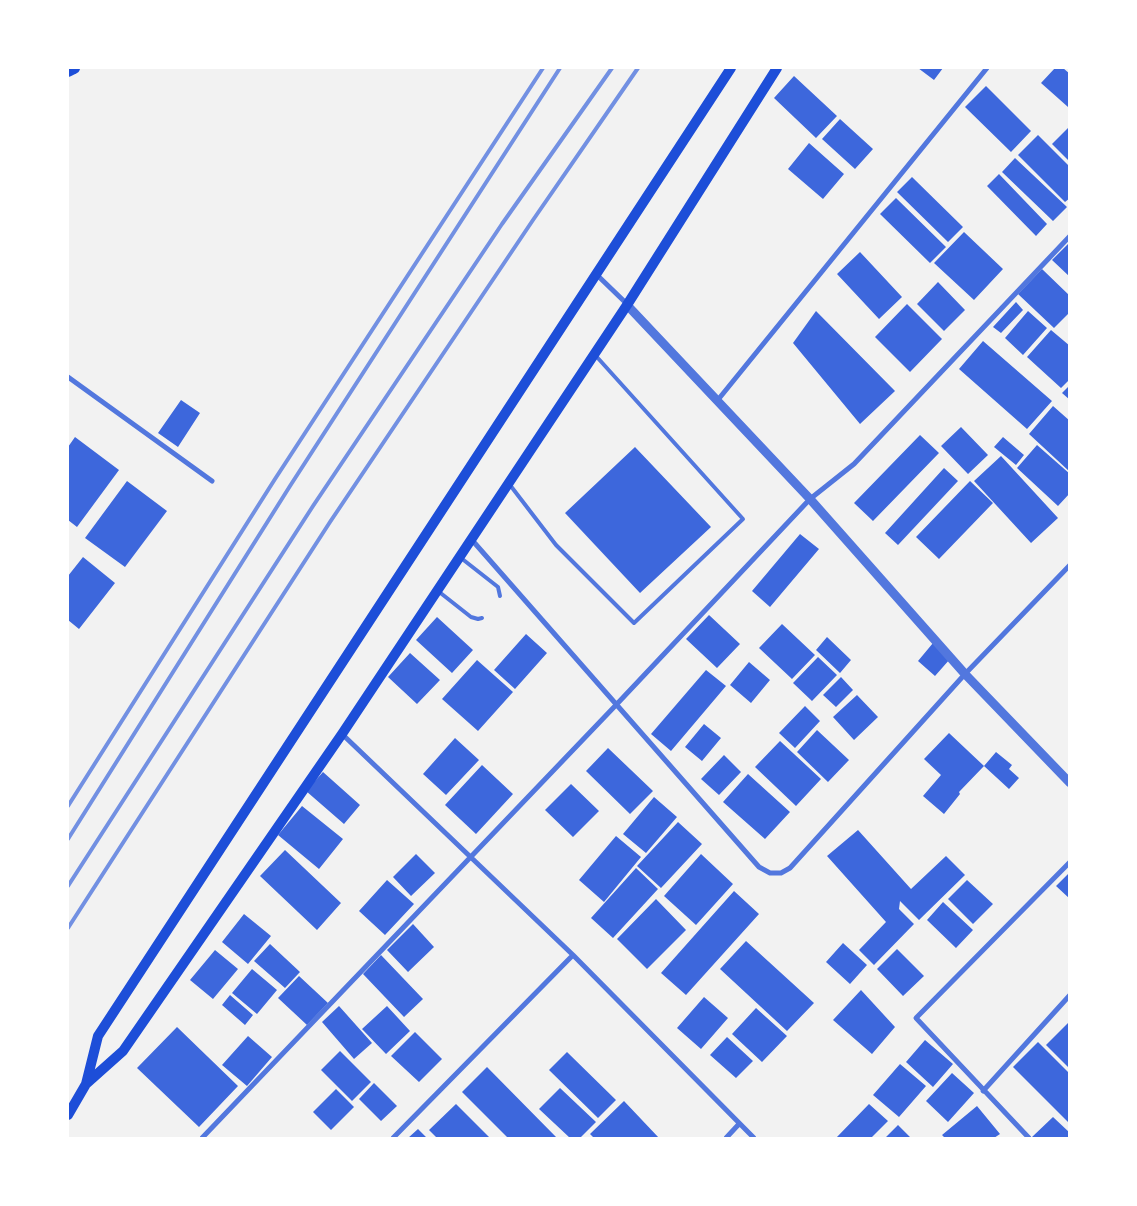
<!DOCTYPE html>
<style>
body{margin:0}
#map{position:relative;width:1137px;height:1206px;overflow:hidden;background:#f2f2f2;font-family:"Titillium Web",sans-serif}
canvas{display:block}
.frame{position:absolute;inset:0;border:69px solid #fff;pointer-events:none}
</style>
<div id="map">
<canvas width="1137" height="1206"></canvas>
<div class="frame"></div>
</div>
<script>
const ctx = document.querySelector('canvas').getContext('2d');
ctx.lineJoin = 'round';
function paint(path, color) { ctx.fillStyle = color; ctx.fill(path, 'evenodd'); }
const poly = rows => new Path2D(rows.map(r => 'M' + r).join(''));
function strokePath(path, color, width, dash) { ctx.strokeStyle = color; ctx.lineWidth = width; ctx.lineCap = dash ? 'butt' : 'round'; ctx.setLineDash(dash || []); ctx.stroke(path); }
paint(poly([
 [918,68,943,68,934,80],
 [1055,68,1063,68,1070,74,1070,105,1068,107,1041,83],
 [794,76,837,116,816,138,774,98],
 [986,86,1031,131,1011,152,965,107],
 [840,119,873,149,855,169,822,139],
 [1070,126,1070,162,1052,144],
 [1038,135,1070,167,1070,198,1065,202,1018,155],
 [809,143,844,174,823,199,788,169],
 [1015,158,1067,207,1053,221,1002,172],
 [999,174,1047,224,1036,236,987,186],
 [912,177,963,227,948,242,897,192],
 [896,198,946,247,930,263,880,214],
 [964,232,1003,269,974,300,934,263],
 [1070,242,1070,277,1052,260],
 [860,252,902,297,879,319,837,274],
 [1042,269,1070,296,1070,312,1054,328,1018,294],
 [938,282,965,310,944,331,917,304],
 [1016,302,1023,310,1001,333,993,327],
 [907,304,942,339,910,372,875,337],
 [816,311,895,391,860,424,793,343],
 [1028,311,1047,328,1023,355,1005,338],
 [1051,330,1070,346,1070,379,1061,388,1027,357],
 [983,341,1052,401,1027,429,959,369],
 [1070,385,1070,400,1062,393],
 [181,400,200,413,178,447,158,433],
 [1053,406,1070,421,1070,472,1029,434],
 [961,427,988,455,968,474,941,446],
 [920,435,939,453,873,521,854,503],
 [75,437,119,470,77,527,68,520,68,447],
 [1003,437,1024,455,1016,465,994,447],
 [1037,445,1070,474,1070,493,1058,506,1017,468],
 [635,447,711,527,640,593,565,513],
 [1001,456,1058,518,1031,543,974,481],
 [944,468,958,481,898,545,885,533],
 [127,481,167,511,125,567,85,538],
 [970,481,993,503,939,559,916,537],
 [800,534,819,549,770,607,752,591],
 [83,557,115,583,79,629,68,620,68,576],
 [709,615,740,644,717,668,686,639],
 [437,617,473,650,452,673,416,640],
 [782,624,815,655,792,679,759,648],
 [526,634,547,653,515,689,494,670],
 [827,637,851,660,840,673,816,650],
 [933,643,950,659,935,676,918,661],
 [410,653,440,680,417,704,388,677],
 [818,657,837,675,812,701,793,683],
 [477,660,513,692,478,731,442,699],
 [749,662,770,680,751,703,730,685],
 [706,670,726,686,671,751,651,734],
 [841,677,853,690,836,707,823,695],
 [857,695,878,717,854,740,833,717],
 [805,706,820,721,795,748,779,733],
 [704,724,721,738,702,761,685,747],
 [817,730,849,760,828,782,797,752],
 [949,733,984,766,959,792,960,794,944,814,923,796,941,775,924,759],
 [455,738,479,760,446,795,423,774],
 [780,741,821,779,796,806,755,767],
 [608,748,653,791,630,814,586,771],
 [996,752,1012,765,1009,769,1019,778,1009,789,984,766],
 [724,755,741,772,719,795,701,779],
 [482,765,513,794,476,834,445,805],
 [323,772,360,805,344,824,306,791],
 [748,774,790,812,765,839,723,802],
 [571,784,599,811,573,837,545,810],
 [654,797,677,817,646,853,623,834],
 [302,806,343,839,319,869,278,835],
 [678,822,702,844,661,888,637,866],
 [858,830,911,889,946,856,965,875,919,920,900,901,899,909,914,924,874,965,859,950,886,922,827,856],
 [616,836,641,857,604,902,579,880],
 [285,850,341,903,317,930,260,876],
 [416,854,435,873,411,896,393,877],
 [701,854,733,884,696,925,664,896],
 [636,868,658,889,613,938,591,918],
 [1070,872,1070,899,1056,886],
 [387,880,414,904,385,935,359,911],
 [967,880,993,904,973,924,948,899],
 [734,891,759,914,686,995,661,973],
 [656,899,686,930,647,969,617,939],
 [943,902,973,930,956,948,927,920],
 [244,914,271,936,248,964,222,942],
 [413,924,434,947,408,972,387,950],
 [746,941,814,1003,787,1031,720,969],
 [843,943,867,965,850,984,826,962],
 [270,944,300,972,285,988,254,961],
 [897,949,924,976,903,996,877,969],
 [215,950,238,969,213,999,190,980],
 [381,955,423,999,404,1017,363,974],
 [252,969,277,990,257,1014,232,993],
 [299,976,328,1003,307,1025,278,998],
 [861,990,895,1027,872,1054,833,1020],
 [230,995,253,1015,245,1025,222,1005],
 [704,997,728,1018,701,1049,677,1028],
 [339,1006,372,1043,354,1059,322,1022],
 [387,1006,410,1031,386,1054,362,1029],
 [756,1008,787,1036,762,1062,732,1034],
 [1070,1021,1070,1069,1046,1045],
 [177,1027,238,1086,199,1127,137,1068],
 [415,1032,442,1059,419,1082,391,1056],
 [248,1036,272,1057,247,1086,222,1065],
 [727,1037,753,1061,736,1078,710,1055],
 [925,1040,953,1064,933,1087,906,1062],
 [1038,1042,1070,1074,1070,1124,1013,1067],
 [340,1051,371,1082,352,1101,321,1070],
 [567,1052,616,1100,598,1118,549,1070],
 [900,1064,926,1086,899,1117,873,1095],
 [487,1067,557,1138,508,1138,462,1092],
 [952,1073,974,1093,948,1122,926,1101],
 [374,1083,397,1106,381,1121,359,1099],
 [560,1088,596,1122,580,1138,570,1138,539,1109],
 [336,1089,354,1107,331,1130,313,1112],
 [624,1101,659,1138,594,1138,590,1134],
 [456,1104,490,1138,437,1138,429,1130],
 [869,1104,888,1121,871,1138,836,1138],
 [977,1106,1000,1134,994,1138,945,1138,942,1135],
 [1053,1117,1070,1133,1070,1138,1034,1138,1032,1137],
 [898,1125,911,1138,885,1138],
 [418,1129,427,1138,408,1138]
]), '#3d67dc');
strokePath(poly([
 [510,485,556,545,634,623,743,519,596,356],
 [461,558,498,587,500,596],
 [438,591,471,617,478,619,482,618]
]), '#5277de', 4);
strokePath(poly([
 [596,274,627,304],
 [68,377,212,481],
 [717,401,987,68],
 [472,540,759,867,770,873,781,873,790,868,965,674,1070,565],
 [342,734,573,955,754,1138],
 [983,1091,1070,995],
 [202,1138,616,705,810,499,854,464,1070,236],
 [393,1138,573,955],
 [726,1138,739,1124],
 [1029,1138,916,1018,1070,862]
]), '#5277de', 5);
strokePath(poly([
 [627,305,810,499,965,674,1070,783]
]), '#5277de', 9);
strokePath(poly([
 [86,1084,98,1036,731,68],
 [68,1115,86,1084,123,1051,342,734,627,305,777,68]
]), '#1d4ed8', 10);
strokePath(poly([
 [68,71,74,68]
]), '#1d4ed8', 12);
strokePath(poly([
 [68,806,275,479,543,68],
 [68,839,290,486,560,68],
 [68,886,313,506,502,224,612,68],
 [68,928,330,522,533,220,638,68]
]), '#7290e2', 4);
</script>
